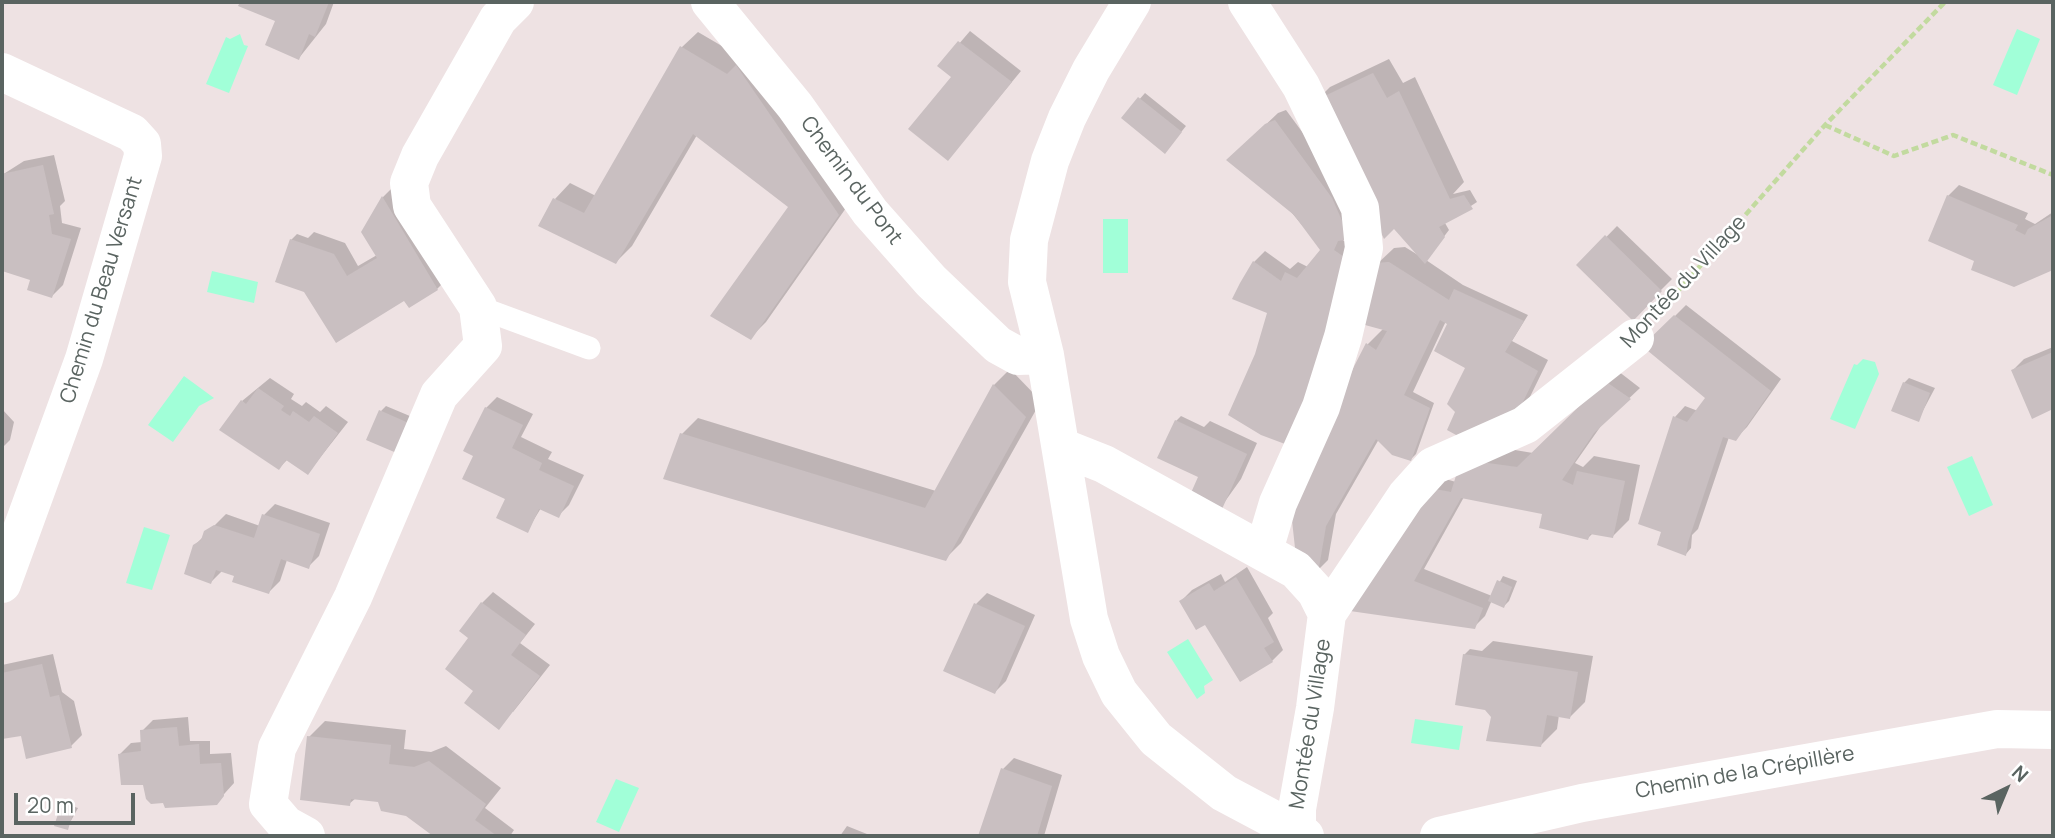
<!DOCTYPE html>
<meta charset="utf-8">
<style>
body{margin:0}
#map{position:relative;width:2055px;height:838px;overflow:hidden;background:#eee2e3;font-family:Manrope,sans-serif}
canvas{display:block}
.frame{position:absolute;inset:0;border:4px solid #5a6461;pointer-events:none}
.north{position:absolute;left:1971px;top:754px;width:70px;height:70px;-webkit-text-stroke:5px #fff;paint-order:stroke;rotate:43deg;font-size:19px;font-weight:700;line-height:28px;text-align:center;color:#5a6461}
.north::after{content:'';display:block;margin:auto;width:24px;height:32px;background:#5a6461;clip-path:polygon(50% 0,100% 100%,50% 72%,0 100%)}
.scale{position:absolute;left:14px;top:793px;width:121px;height:32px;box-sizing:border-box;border:4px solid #5a6461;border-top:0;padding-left:9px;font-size:21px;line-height:24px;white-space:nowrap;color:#5a6461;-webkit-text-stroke:5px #fff;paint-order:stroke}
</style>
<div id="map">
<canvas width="2055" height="838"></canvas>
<div class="frame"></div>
<div class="north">N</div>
<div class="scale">20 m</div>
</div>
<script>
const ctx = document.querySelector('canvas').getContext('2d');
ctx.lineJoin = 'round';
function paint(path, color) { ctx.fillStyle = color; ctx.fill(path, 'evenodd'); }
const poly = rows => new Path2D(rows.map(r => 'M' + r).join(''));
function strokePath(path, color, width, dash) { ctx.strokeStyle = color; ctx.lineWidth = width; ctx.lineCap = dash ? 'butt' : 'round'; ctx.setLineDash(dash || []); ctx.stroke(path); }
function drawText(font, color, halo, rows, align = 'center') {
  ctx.font = font + ' Manrope,sans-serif'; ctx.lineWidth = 5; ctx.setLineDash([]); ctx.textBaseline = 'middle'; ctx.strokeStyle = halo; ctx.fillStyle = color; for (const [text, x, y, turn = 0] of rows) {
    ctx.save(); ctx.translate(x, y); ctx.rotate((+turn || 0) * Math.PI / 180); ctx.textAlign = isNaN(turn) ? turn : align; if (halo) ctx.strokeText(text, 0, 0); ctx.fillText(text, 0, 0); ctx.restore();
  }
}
paint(poly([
 [2017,29,2040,39,2017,95,1993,85],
 [240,34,244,45,248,46,229,93,206,84,226,37,230,39],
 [1103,219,1128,219,1128,273,1103,273],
 [212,271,258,282,254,303,207,292],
 [1863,359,1875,362,1879,374,1855,429,1830,419,1854,364,1857,365],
 [184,376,214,398,199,406,173,442,148,425],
 [1972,456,1993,505,1969,516,1947,467],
 [144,527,170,535,152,590,126,583],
 [1188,639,1213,680,1204,686,1205,693,1197,699,1167,652],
 [1415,719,1463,726,1459,750,1411,743],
 [616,779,639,788,619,832,596,822]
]), '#a1ffd8');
paint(poly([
 [242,2,334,2,326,24,299,58,277,20,240,6],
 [970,31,1021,71,948,159,954,77,940,66],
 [698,32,744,59,853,198,766,322,750,338,790,207,697,135,632,246,616,262,555,199,570,183,596,196,682,47],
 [1389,59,1403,83,1415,77,1464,182,1453,194,1470,190,1477,202,1445,223,1449,230,1426,260,1463,285,1528,315,1512,341,1548,360,1526,405,1457,412,1467,367,1446,321,1413,392,1434,403,1416,454,1411,459,1379,439,1336,514,1328,560,1317,571,1304,566,1368,344,1384,328,1377,264,1394,248,1405,247,1418,255,1314,103,1330,87],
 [1145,93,1186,126,1170,146,1123,118],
 [1286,110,1342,186,1355,232,1341,239,1360,250,1257,355,1269,312,1254,262,1265,251,1290,269,1298,262,1308,267,1323,250,1239,150,1278,113],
 [54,155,65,201,60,206,62,223,81,228,63,285,52,296,33,279,2,269,2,175,24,161],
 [1959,185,2028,213,2025,219,2035,224,2053,212,2053,268,2014,285,1978,260,1948,196],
 [393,187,448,278,437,289,404,299,337,340,291,240,297,234,308,238,314,232,345,243,358,266,377,255,363,232,383,197],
 [1617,226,1672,279,1633,318,1579,265],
 [1686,305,1781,379,1747,427,1735,439,1729,437,1698,529,1692,535,1691,548,1686,554,1663,532,1675,417,1685,406,1698,411,1707,398,1645,346],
 [2053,347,2053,408,2033,416,2013,370,2024,359],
 [1010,369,1041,401,961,543,945,559,665,478,682,434,698,418,936,491,994,385],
 [1618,371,1640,388,1603,423,1575,463,1583,467,1594,456,1640,465,1629,520,1613,536,1593,533,1588,538,1544,512,1464,497,1424,569,1492,596,1503,576,1517,581,1509,601,1504,606,1492,600,1485,616,1474,627,1353,610,1442,478,1456,482,1497,447,1533,453],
 [270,378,294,394,291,399,302,406,306,402,320,412,326,406,348,422,308,473,288,459,279,468,242,401],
 [1909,378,1935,388,1918,420,1904,383],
 [497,397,533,414,521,437,552,452,548,459,584,475,569,505,558,516,541,508,527,531,475,455,486,408],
 [386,406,417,419,404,447,381,411],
 [2,409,14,422,10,440,2,448],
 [1181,416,1204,427,1210,421,1257,443,1241,479,1221,507,1199,478,1176,421],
 [275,504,330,523,319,556,308,567,287,560,280,581,269,592,237,574,222,571,211,582,194,546,226,514,260,526,264,515],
 [1247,567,1273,613,1268,618,1283,650,1272,661,1205,623,1181,601,1192,590,1221,574,1225,582],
 [493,592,535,624,520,643,550,665,513,712,475,691,470,637,482,603],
 [987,593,1035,615,1006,681,995,692,976,604],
 [1493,641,1593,656,1585,702,1570,717,1559,715,1557,729,1541,745,1493,716,1464,655,1470,649,1482,651],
 [53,654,62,692,74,701,82,735,71,746,22,734,4,737,2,665],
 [188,717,190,741,210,741,210,754,231,753,234,783,216,803,145,783,120,754,131,743,142,742,142,731,153,720],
 [325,721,406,730,404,749,431,752,446,746,501,788,485,808,514,830,510,836,437,836,407,815,380,801,356,798,349,804,309,737],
 [1014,758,1062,775,1044,836,979,836,1003,769],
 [66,804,78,808,67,828,61,809],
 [847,826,872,836,840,836]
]), '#0003');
paint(poly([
 [240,2,329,2,315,37,309,34,299,60,265,45,275,21,238,6],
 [958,41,1012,82,948,161,908,129,951,77,937,66],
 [680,46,727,74,736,65,839,215,751,340,710,316,788,207,693,134,616,264,538,226,553,198,584,213],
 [1373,73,1387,98,1399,91,1450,199,1464,195,1473,209,1439,227,1445,237,1425,264,1394,229,1384,239,1332,129,1312,102],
 [1138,97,1182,132,1165,154,1121,118],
 [1275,120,1332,198,1350,239,1338,241,1334,250,1350,261,1293,447,1261,435,1228,415,1255,354,1267,313,1232,299,1240,283,1253,261,1281,281,1285,272,1297,278,1320,250,1294,215,1226,160,1265,124],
 [43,165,54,214,49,215,52,234,71,239,52,298,27,290,30,280,2,271,2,174],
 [1947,195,2018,225,2015,230,2025,235,2028,229,2053,215,2053,270,2014,287,1971,270,1974,261,1928,241],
 [382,196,438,290,409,308,404,301,336,343,304,292,275,282,290,239,334,254,347,276,377,258,361,232],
 [1605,235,1662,291,1633,321,1576,265],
 [1389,262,1449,300,1454,289,1524,321,1505,352,1538,371,1515,418,1501,415,1490,437,1467,441,1447,430,1455,412,1447,404,1465,368,1434,351,1447,324,1440,320,1404,395,1430,408,1411,461,1392,455,1376,439,1326,526,1318,573,1295,548,1291,511,1322,429,1366,343,1376,350,1387,331,1354,322,1376,263],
 [1674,315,1771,391,1736,441,1723,437,1688,542,1686,556,1657,545,1661,532,1638,524,1673,416,1687,422,1705,398,1642,346],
 [2053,352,2053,409,2032,419,2011,370],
 [1605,381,1631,399,1594,433,1562,480,1573,485,1577,471,1625,481,1613,538,1590,534,1588,540,1539,528,1542,514,1461,498,1414,581,1483,608,1475,629,1350,611,1429,488,1451,492,1458,469,1480,462,1517,467],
 [1903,382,1930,393,1919,422,1891,411],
 [993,384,1026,417,946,561,663,479,680,433,925,508],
 [258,388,284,406,281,410,290,416,293,411,309,422,314,416,338,433,308,475,286,460,279,470,219,430,241,400,246,404],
 [485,407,523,425,512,448,542,463,539,470,574,486,559,518,539,509,528,533,496,518,505,499,462,479,473,456,463,451],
 [379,410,413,425,399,454,366,440],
 [1175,420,1247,454,1222,509,1190,495,1198,477,1157,458],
 [262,514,320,534,309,569,281,559,269,594,232,582,234,576,216,570,211,584,184,574,193,545,201,540,204,531,214,525,254,538],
 [1236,577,1274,642,1264,648,1273,662,1240,682,1205,625,1196,630,1179,601,1209,583,1214,591],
 [1497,580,1512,587,1504,608,1488,601],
 [481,602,526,635,511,655,540,676,499,730,464,703,473,691,445,669,468,638,459,631],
 [974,603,1025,626,995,694,943,671],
 [1463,654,1578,672,1570,719,1547,715,1541,747,1486,741,1491,717,1485,710,1455,705],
 [42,664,50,697,59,695,72,748,26,759,21,736,2,739,2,673],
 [177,727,179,746,199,744,200,764,221,763,224,796,217,805,165,808,163,803,151,804,146,799,143,785,121,785,118,754,141,751,140,730],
 [307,736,391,745,389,764,414,767,429,761,486,804,475,820,497,836,433,836,406,816,381,811,378,802,351,799,350,806,300,800],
 [1001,768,1052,786,1037,836,978,836],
 [60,808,73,813,68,830,54,826]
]), '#c9bfc1');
strokePath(poly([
 [1825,125,1894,156,1953,135,2053,175],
 [1662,309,1825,125,1945,2]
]), '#c2da9f', 4.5, [7, 3.5]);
strokePath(poly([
 [478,307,589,348]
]), '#fff', 23);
strokePath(poly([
 [710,2,795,106,870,212,931,281,998,345,1018,356,1045,355],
 [1132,2,1091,70,1067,118,1050,161,1029,240,1027,282,1045,355,1089,619,1101,656,1119,693,1156,739,1224,793,1305,836],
 [1247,2,1301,86,1360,208,1364,248,1343,337,1321,407,1278,503,1264,550],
 [2,72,132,133,142,144,143,156,84,359,2,584],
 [1061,447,1104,464,1296,570,1316,592,1327,614],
 [306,836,286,825,268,804,277,748,353,597,439,395,483,346,478,307,412,206,409,183,420,156,498,19,515,2],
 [1297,836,1297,809,1315,708,1327,614,1406,496,1433,466,1525,425,1635,338],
 [1439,836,1582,803,1997,729,2053,730]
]), '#fff', 38);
drawText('21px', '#5a6461', '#fff', [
 ["Chemin du Pont",851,181,53],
 ["Montée du Village",1684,282,-47],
 ["Chemin du Beau Versant",102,290,-73],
 ["Montée du Village",1311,724,-81],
 ["Chemin de la Crépillère",1745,773,-10]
]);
</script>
